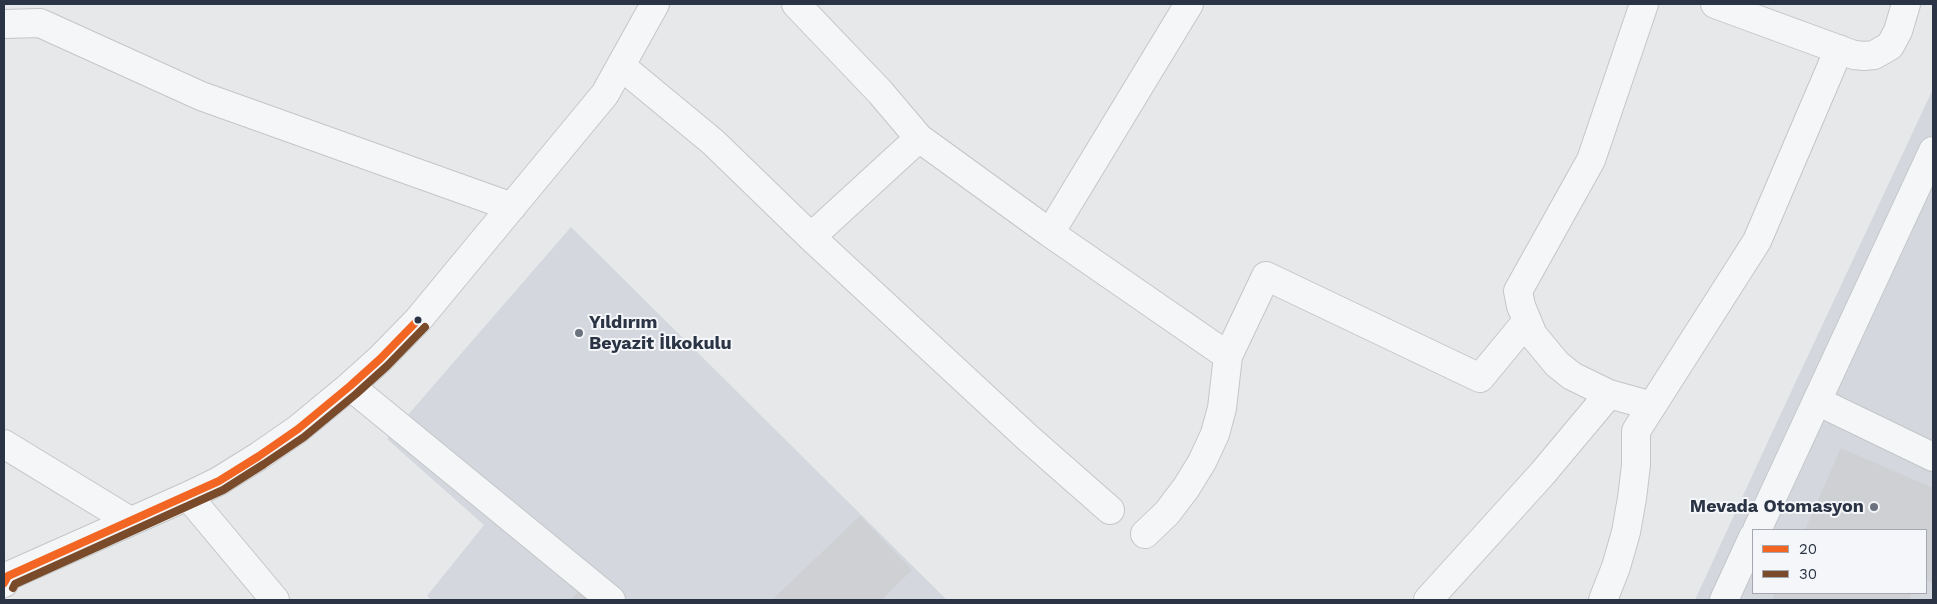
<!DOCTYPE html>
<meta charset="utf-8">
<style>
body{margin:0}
#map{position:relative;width:1937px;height:604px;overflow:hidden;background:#e6e8ea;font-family:"Work Sans",sans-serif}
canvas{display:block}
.frame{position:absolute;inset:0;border:5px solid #2b3445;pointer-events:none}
.legend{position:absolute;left:1752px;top:529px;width:175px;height:65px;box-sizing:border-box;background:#f4f6f9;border:1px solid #a4a8b1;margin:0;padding:6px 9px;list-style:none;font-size:15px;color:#2b3445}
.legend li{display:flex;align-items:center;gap:10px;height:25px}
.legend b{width:25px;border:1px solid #a4a8b1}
</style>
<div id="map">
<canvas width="1937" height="604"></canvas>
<div class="frame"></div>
<ul class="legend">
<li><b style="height:6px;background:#f26522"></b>20</li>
<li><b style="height:6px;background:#7a4b2a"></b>30</li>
</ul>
</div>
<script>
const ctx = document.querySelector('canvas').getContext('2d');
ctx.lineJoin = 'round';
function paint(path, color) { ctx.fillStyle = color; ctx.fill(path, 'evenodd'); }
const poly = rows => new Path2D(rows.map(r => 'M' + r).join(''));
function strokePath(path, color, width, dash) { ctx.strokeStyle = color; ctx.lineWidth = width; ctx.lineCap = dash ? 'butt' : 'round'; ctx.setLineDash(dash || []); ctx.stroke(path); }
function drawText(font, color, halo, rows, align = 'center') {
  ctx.font = font + ' "Work Sans",sans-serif'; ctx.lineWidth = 4; ctx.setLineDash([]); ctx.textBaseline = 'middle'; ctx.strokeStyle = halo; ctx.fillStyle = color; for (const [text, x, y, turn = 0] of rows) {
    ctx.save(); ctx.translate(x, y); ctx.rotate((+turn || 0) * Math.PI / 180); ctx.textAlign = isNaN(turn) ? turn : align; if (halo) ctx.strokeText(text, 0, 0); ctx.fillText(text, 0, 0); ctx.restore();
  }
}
paint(poly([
 [1933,89,1933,600,1695,600,1776,424],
 [1753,530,1926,530,1926,593,1753,593],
 [571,227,947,600,432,600,427,596,484,525,387,439]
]), '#d4d7dd');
paint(poly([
 [1841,448,1933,488,1933,584,1926,580,1926,530,1805,530],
 [860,516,912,570,881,600,772,600],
 [579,591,588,600,570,600],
 [1775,593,1912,593,1909,600,1772,600]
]), '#ced0d3');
const street = poly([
 [796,4,880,92,919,138,1050,233,1189,4],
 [1644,4,1591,160,1518,291,1521,306,1533,335,1557,364,1572,376,1609,394,1652,406],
 [1715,4,1854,55,1864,56,1874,55,1890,46,1898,31,1906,4],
 [4,24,40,23,201,96,512,207],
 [621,66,713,142,811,237,1028,438,1110,510],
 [1050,233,1228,356,1266,276,1480,378,1527,321],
 [811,237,919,138],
 [350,386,611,600],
 [1817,401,1933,457],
 [4,444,130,521],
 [188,496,275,600],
 [1757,530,1933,151],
 [1145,534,1167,513,1186,488,1202,462,1215,434,1222,408,1228,356],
 [4,583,8,576,188,496,219,481,259,456,298,429,350,386,380,359,418,320,605,94,655,4],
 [1428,600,1542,474,1609,394],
 [1603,600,1616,567,1626,532,1632,498,1636,465,1636,431,1757,241,1839,49],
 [1724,600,1753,537]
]);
strokePath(street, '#c4c6c8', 30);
strokePath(street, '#f5f6f7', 28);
strokePath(poly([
 [4,583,8,576,219,481,259,456,298,429,350,386,380,359,418,320]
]), '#f26522', 8);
strokePath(poly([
 [13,588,15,584,223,490,264,464,304,437,356,394,387,366,425,327]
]), '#7a4b2a', 8);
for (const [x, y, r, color] of [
 [418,320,4.5,"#2b3445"],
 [579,333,5,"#6c737f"],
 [1874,507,5,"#6c737f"]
]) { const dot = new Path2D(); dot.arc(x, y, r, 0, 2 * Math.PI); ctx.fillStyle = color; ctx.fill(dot); strokePath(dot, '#f4f6f9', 2); }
drawText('bold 18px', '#2b3445', '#f4f6f9', [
 ["Yıldırım",589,323],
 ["Beyazit İlkokulu",589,344],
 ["Mevada Otomasyon",1864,507,"right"]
], 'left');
</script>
